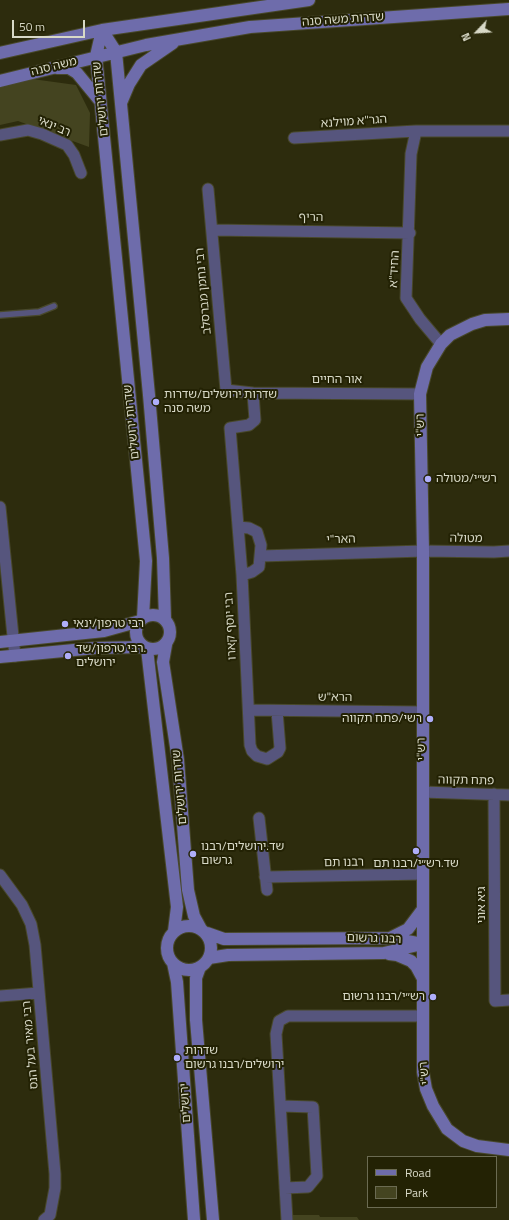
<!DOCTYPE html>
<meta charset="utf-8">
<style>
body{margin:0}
#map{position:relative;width:509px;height:1220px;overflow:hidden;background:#2d2c0d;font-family:"Titillium Web",sans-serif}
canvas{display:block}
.legend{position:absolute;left:367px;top:1156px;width:130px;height:52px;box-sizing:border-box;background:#232204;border:1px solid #6b6b52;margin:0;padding:5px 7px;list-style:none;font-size:12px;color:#d8d9c7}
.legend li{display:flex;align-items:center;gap:8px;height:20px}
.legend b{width:20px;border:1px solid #6b6b52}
.north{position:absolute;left:457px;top:12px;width:40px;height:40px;-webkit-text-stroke:3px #232204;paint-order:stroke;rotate:245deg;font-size:11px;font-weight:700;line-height:16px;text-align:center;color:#d8d9c7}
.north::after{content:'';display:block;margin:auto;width:14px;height:18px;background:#d8d9c7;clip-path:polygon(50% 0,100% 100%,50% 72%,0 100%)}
.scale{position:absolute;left:12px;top:20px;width:73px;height:18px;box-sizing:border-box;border:2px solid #d8d9c7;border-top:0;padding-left:5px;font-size:12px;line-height:14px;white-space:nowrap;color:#d8d9c7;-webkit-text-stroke:3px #232204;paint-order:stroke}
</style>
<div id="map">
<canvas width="509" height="1220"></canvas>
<ul class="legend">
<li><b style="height:5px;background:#6e6cab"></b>Road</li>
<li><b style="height:11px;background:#444420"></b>Park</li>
</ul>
<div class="north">N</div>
<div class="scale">50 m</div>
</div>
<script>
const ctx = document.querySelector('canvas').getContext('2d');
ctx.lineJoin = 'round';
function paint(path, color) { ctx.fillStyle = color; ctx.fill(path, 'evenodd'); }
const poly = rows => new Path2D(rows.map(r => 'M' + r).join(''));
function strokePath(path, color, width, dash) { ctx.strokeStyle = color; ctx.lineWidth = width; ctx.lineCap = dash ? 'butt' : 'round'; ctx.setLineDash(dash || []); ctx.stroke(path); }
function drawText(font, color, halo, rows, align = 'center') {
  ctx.font = font + ' "Titillium Web","Noto Sans Hebrew",sans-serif'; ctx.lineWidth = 4; ctx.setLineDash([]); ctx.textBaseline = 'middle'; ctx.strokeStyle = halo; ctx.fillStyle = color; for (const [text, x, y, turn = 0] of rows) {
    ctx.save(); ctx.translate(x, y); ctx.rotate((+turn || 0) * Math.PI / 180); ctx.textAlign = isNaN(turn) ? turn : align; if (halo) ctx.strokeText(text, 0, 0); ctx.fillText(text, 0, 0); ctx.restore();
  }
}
paint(poly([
 [25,78,76,85,90,113,89,147,18,121,0,125,0,85],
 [292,1215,319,1215,320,1217,357,1217,359,1220,293,1220]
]), '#444420');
const lane = poly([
 [0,315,39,312,54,306]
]);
const street = poly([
 [416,131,411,154,406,298,420,319,441,344],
 [0,135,28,130,42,134,67,145,74,155,81,173],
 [294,138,416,131,509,131],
 [208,189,226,390,253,393,420,394],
 [212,230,410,233],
 [253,393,255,420,249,425,230,428,242,575,250,745,252,751,257,756,267,759,278,752,280,748,277,711],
 [0,507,15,656],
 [238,527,249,528,257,532,261,545,259,567,252,572,242,575],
 [261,556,423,551,494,552,509,551],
 [249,710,422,712],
 [423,792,509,795],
 [494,794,495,1001,509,1000],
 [259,818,267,890],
 [0,875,22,905,31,924,35,945,55,1174,55,1188,50,1215,44,1220],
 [265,877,423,874],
 [0,996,39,993],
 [281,1106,313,1107,317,1176,308,1187,285,1188],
 [287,1220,276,1034,279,1021,288,1016,422,1016]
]);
const secondary = poly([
 [102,30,116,52,149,395,163,558,165,619],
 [102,30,96,56,146,561,143,618],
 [0,53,102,30,309,0],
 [57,68,69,68,77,73,100,101],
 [0,81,146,45,250,27,509,9],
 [121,103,129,84,141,65,173,43],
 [509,319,485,320,472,324,450,335,441,344,427,367,420,394,423,551,423,1072,426,1089,433,1106,447,1129,463,1141,477,1146,509,1150],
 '136 632a17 17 0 1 1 34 0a17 17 0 1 1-34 0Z',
 [0,642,104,631,140,621],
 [166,645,163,662,178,760,188,890,194,916,201,929],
 [147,649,177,907,174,931],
 [0,657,95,648,143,647],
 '167 948a22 22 0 1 1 44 0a22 22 0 1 1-44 0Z',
 [207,933,224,939,390,938,423,944],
 [390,938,408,929,423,909],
 [389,954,397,955,411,961,416,966,422,977],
 [209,958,228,955,384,953,422,944],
 [173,963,177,982,194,1220],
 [200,967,196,978,196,1020,213,1220]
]);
strokePath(lane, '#48482b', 8);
strokePath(street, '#48482b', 13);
strokePath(secondary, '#48482b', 14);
strokePath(lane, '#56557d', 5.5);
strokePath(street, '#56557d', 11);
strokePath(secondary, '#6e6cab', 12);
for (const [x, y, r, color] of [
 [156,402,4,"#afaefa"],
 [428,479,4,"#afaefa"],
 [65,624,4,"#afaefa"],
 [68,656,4,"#afaefa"],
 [430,719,4,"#afaefa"],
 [416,851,4,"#afaefa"],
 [193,854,4,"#afaefa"],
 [433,997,4,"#afaefa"],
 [177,1058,4,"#afaefa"]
]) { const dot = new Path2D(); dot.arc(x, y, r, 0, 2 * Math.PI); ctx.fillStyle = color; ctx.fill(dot); strokePath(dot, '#232204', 1.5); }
drawText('12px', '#d8d9c7', '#232204', [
 ["שדרות משה סנה",343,20,-4],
 ["משה סנה",54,67,-14],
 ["שדרות ירושלים",101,99,-96],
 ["הגר\"א מוילנא",354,122,-4],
 ["רב ינאי",54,127,23],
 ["הריף",311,218,1],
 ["החיד\"א",395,269,-87],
 ["רבי נחמן מברסלב",204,291,-95],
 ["אור החיים",337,380],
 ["שדרות ירושלים",132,422,-96],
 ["רש\"י",421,425,-91],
 ["מטולה",466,539,1],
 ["האר\"י",341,540,-2],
 ["רבי יוסף קארו",231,626,-93],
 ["הרא\"ש",335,698,1],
 ["רש\"י",422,749,-91],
 ["פתח תקווה",466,781,1],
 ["שדרות ירושלים",180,787,-95],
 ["רבנו תם",344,863,-1],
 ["גיא אוני",482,905,-90],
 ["רבנו גרשום",374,939,2],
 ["רבי מאיר בעל הנס",31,1045,-95],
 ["רש\"י",425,1073,-96],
 ["ירושלים",186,1103,-94]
]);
drawText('12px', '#d8d9c7', '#232204', [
 ["שדרות ירושלים/שדרות",164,395],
 ["משה סנה",164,409],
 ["רש״י/מטולה",436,479],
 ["רבי טרפון/ינאי",73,624],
 ["רבי טרפון/שד.",76,649],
 ["ירושלים",76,663],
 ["רשי/פתח תקווה",422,719,"right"],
 ["שד.ירושלים/רבנו",201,847],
 ["גרשום",201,861],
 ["שד.רש״י/רבנו תם",416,864,"center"],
 ["רש״י/רבנו גרשום",425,997,"right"],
 ["שדרות",185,1051],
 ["ירושלים/רבנו גרשום",185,1065]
], 'left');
</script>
